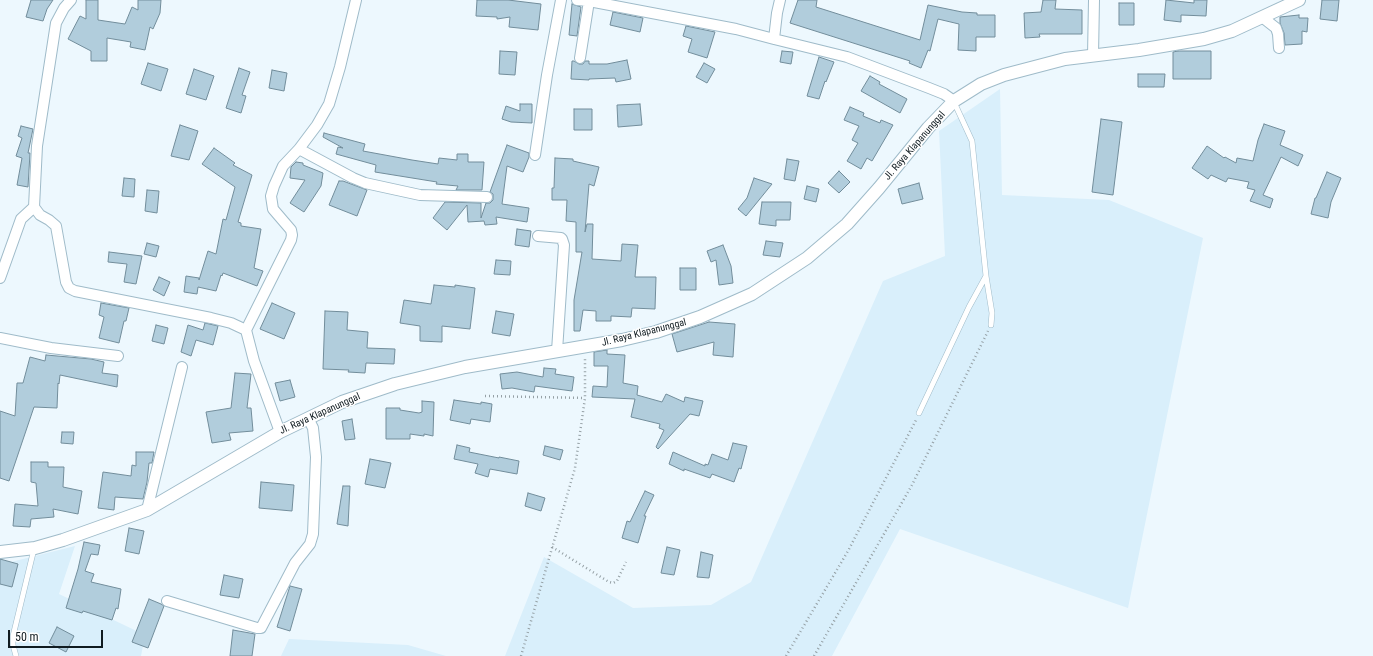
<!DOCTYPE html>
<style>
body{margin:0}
#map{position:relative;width:1373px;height:656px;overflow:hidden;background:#edf8fe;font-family:"Roboto Condensed",sans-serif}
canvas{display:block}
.scale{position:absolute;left:8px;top:630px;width:95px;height:18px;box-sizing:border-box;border:2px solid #101b20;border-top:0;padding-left:5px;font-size:12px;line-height:14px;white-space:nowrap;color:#101b20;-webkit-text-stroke:3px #fff;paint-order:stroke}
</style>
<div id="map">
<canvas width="1373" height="656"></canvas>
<div class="scale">50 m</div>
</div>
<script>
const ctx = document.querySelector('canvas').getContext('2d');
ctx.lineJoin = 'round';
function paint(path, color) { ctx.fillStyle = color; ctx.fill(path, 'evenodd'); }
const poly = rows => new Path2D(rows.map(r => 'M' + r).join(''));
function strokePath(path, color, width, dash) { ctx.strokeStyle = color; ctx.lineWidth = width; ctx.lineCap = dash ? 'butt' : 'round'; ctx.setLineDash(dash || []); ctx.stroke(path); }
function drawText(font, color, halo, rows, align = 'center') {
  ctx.font = font + ' "Roboto Condensed",sans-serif'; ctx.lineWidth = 3; ctx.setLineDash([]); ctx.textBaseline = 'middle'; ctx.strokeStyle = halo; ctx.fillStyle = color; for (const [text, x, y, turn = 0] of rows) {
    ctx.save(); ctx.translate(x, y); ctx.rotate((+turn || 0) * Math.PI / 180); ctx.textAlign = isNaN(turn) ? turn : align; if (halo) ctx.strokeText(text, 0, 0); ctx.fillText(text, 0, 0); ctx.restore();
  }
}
paint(poly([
 [1000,89,1002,195,1109,200,1203,238,1128,608,900,529,832,656,505,656,544,557,633,608,711,605,751,582,883,281,945,256,939,131],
 [75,546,59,594,145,635,141,656,0,656,0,583,7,563],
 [289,639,408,645,446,656,281,656]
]), '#d9effb');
const building = poly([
 [31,0,53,0,47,9,43,21,26,17,31,0],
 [86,0,98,0,98,20,125,24,132,7,138,10,138,0,161,0,160,13,153,29,150,27,145,50,130,47,131,42,107,38,107,61,91,61,91,51,68,39,80,16,86,19,86,0],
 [477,0,508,0,541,4,538,30,509,27,510,17,497,19,497,17,476,16,477,0],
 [798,0,817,0,816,7,920,40,928,5,962,12,977,13,977,15,995,15,995,37,976,37,976,51,958,50,959,24,938,19,930,51,928,50,921,68,909,63,910,61,790,23,798,0],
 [1043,0,1056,0,1055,9,1082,10,1082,34,1039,34,1040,37,1025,38,1024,13,1041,12,1043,0],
 [1166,0,1194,3,1194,0,1207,0,1206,16,1181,15,1181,22,1164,20,1166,0],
 [1322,0,1339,0,1337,21,1320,19,1322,0],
 [1119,3,1134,3,1134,25,1119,25,1119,3],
 [572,4,581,7,577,36,569,35,572,4],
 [613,12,643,18,640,32,610,25,613,12],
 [1299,15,1299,18,1308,18,1307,32,1302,31,1302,44,1285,45,1284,33,1280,23,1280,17,1299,15],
 [686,26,715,32,707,58,688,52,692,39,683,36,686,26],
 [500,51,517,52,515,75,499,74,500,51],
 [782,51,793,52,791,64,780,62,782,51],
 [1178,51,1211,51,1211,79,1173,79,1173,52,1178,51],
 [819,57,834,62,826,82,825,81,819,99,807,96,819,57],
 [627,60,631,79,616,82,615,78,589,79,589,80,571,79,572,61,574,61,579,64,583,64,585,61,589,61,589,64,607,64,627,60],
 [148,63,168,69,161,91,141,84,148,63],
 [704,63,715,69,707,83,696,77,704,63],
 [239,68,250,72,242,95,246,96,241,113,226,108,239,68],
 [194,69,214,76,206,100,186,94,194,69],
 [272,70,287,73,284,91,269,88,272,70],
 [1138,74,1165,74,1164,87,1138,87,1138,74],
 [870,76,880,82,879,84,907,99,900,113,861,91,870,76],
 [520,104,532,104,532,123,511,122,502,119,506,106,520,111,520,104],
 [640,104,642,125,618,127,617,105,640,104],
 [850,107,864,113,863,116,880,123,881,120,893,125,872,161,867,158,861,169,847,161,858,143,852,140,859,126,844,120,850,107],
 [574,109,592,109,592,130,574,130,574,109],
 [1101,119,1122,122,1113,195,1092,192,1101,119],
 [1264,124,1285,131,1280,145,1303,155,1298,166,1281,157,1263,195,1273,199,1270,208,1250,201,1255,190,1247,188,1249,182,1228,178,1226,182,1211,175,1208,179,1192,168,1207,146,1224,158,1225,157,1236,163,1237,158,1253,161,1258,140,1264,124],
 [180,125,198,131,189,160,171,156,180,125],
 [21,126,33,129,28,153,30,153,28,187,17,185,22,158,16,156,22,138,18,136,21,126],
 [324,133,365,144,363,151,412,160,438,164,439,158,457,160,457,154,468,154,468,162,484,162,482,190,456,190,458,186,436,184,437,182,375,172,376,165,336,154,338,147,343,148,323,137,324,133],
 [507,145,529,153,529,157,523,172,507,166,502,204,529,208,527,222,496,217,497,224,485,225,484,221,468,222,467,205,447,230,433,218,445,202,481,203,481,218,486,203,490,203,493,200,493,194,490,192,507,145],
 [214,148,235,163,233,165,252,175,238,222,241,223,241,226,261,229,254,268,263,271,257,286,223,273,222,276,221,275,216,291,198,287,197,294,184,292,186,276,199,278,199,280,208,251,216,254,223,219,226,220,235,187,202,164,214,148],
 [555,158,573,159,573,161,599,167,594,186,589,184,585,232,587,224,593,224,592,259,621,261,622,244,638,245,635,277,656,277,655,309,632,308,631,317,611,316,611,321,596,321,596,311,583,310,580,331,574,331,574,300,582,252,576,252,576,222,566,221,567,200,552,200,552,188,554,188,555,158],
 [787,159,799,161,795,181,784,179,787,159],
 [296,162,303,163,303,165,323,173,321,186,304,212,290,203,305,180,290,178,291,167,296,162],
 [839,171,850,182,839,193,828,183,839,171],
 [1327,172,1341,178,1331,202,1328,218,1311,214,1315,198,1316,198,1327,172],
 [124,178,135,179,134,197,122,196,124,178],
 [754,178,772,184,746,216,738,209,747,198,754,178],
 [339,181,343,181,367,190,357,216,329,205,339,181],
 [919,183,923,199,902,204,898,189,919,183],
 [807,186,819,189,816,202,804,199,807,186],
 [147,190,159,191,157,213,145,211,147,190],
 [762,202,791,202,790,220,776,220,776,226,759,224,762,202],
 [517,229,531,231,529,247,515,245,517,229],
 [766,241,783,243,780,257,763,255,766,241],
 [147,243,159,246,156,257,144,254,147,243],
 [723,245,731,266,733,283,719,285,716,260,711,262,707,251,723,245],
 [109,252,142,256,136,284,124,282,127,264,108,262,109,252],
 [496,260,511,261,510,275,494,274,496,260],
 [680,268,696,268,696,290,680,290,680,268],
 [159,277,170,282,164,296,153,290,159,277],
 [434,285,455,287,455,285,475,288,470,329,442,326,442,342,420,341,420,326,400,323,404,300,431,304,434,285],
 [101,303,129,308,126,321,124,321,119,343,99,338,104,317,99,315,101,303],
 [272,303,295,313,284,339,260,329,272,303],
 [325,311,348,312,347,330,368,332,367,348,395,349,394,364,366,363,365,373,348,372,349,370,323,369,325,311],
 [496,311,514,314,510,336,492,333,496,311],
 [709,322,735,324,733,357,713,355,714,342,677,352,672,334,709,322],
 [205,323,218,326,213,345,196,340,191,356,181,352,188,325,203,330,205,323],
 [156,325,168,328,164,344,152,341,156,325],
 [607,350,607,354,625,355,623,383,638,386,637,395,662,402,666,394,684,402,685,397,703,401,699,416,690,414,658,449,656,447,664,430,659,428,660,424,631,417,635,399,592,397,593,386,607,387,608,366,594,366,594,352,607,350],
 [46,355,91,359,104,362,102,373,118,375,117,387,60,375,59,384,58,383,57,408,34,407,9,481,0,478,0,411,15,416,17,383,23,383,30,357,45,361,46,355],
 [544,368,556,369,555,374,574,377,572,391,535,386,534,392,512,388,502,389,500,374,517,372,543,377,544,368],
 [235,373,251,374,247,408,251,408,253,431,229,433,231,440,212,443,206,412,231,408,235,373],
 [290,380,295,397,280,401,275,383,290,380],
 [454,400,481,404,481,402,492,404,490,422,471,419,470,424,450,420,454,400],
 [422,401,434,402,433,436,424,434,424,436,410,434,410,439,386,439,386,408,400,408,400,410,419,413,422,412,422,401],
 [352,419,355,439,345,440,342,421,352,419],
 [62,432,74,432,73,444,61,443,62,432],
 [733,443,747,446,741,469,739,468,734,482,712,474,710,478,684,469,684,471,669,464,673,452,705,466,705,464,708,465,712,454,728,460,733,443],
 [457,445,470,448,469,452,499,458,499,457,519,461,517,474,490,469,488,477,475,473,478,464,454,459,457,445],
 [545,446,563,450,560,460,543,455,545,446],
 [136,452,154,452,152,463,149,463,147,482,143,499,115,497,114,510,98,508,103,472,131,476,132,465,136,466,136,452],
 [370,459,391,463,385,488,365,484,370,459],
 [31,462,48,462,48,467,64,467,63,487,82,491,78,514,53,509,54,517,31,519,30,527,13,526,15,504,38,506,36,483,31,482,31,462],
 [261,482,294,485,292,511,259,508,261,482],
 [343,486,350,486,348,526,337,524,343,486],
 [645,491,654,495,644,516,646,516,638,543,622,538,627,521,630,522,645,491],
 [528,493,545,498,541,511,525,506,528,493],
 [129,528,144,531,139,554,125,551,129,528],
 [84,542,100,545,98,555,91,554,85,571,94,574,91,582,121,589,118,609,116,608,112,620,83,611,82,613,66,608,78,569,84,542],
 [667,547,680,550,674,575,661,573,667,547],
 [701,552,713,555,709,578,697,577,701,552],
 [0,559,18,564,12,587,0,584,0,559],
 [224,575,243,579,239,598,220,595,224,575],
 [290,586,302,589,290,631,277,627,290,586],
 [149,599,161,604,164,606,148,648,132,642,149,599],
 [57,627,74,636,66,652,49,643,57,627],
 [233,630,255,634,252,656,230,656,233,630]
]);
paint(building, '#b1cddc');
strokePath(building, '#728d9b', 1);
const service = poly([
 [954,102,972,141,986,276,992,313,991,325],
 [919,413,969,307,986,276],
 [16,656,13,645,13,636,34,549]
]);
const minor = poly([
 [71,0,64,8,56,23,37,146,34,207,40,215,49,220,56,226,66,282,69,288,75,291,211,318,231,323,246,330],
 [577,0,589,1,580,58],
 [589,0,589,1,736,29,774,39],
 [780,0,777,13,774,39,847,57,929,88,944,94,954,101],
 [1262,17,1276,28,1278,34,1279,48],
 [1093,56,1094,0],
 [299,149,353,178,365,183,420,195,487,197],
 [535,155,547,75,561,0],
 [538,236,561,238,562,239,564,245,557,351],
 [0,278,21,219,34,207],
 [0,338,51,348,118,356],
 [280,432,254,361,246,330,291,240,292,235,291,230,273,209,271,196,274,186,283,166,299,149,317,125,329,104,340,67,356,0],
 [147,510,182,367],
 [167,601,257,628,261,628,295,563,310,544,313,534,316,457,313,428,308,418]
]);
const tertiary = poly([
 [0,552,35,548,63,540,147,510,280,432,342,402,395,384,465,367,622,340,656,332,700,317,752,294,807,258,847,224,879,188,928,128,954,101,981,84,1004,75,1065,59,1139,50,1204,39,1232,31,1299,0]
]);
strokePath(service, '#9fbbc9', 6);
strokePath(minor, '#9fbbc9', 12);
strokePath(tertiary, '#9fbbc9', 14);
strokePath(poly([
 [485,396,585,398],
 [552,547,609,582,613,583,617,581,626,562],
 [521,656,575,468,585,398,585,357],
 [786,656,848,551,916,420],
 [814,656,912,485,988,331]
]), '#95a0a5', 2.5, [1, 3]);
strokePath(service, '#fff', 5);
strokePath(minor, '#fff', 10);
strokePath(tertiary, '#fff', 12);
drawText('10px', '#101b20', '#fff', [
 ["Jl. Raya Klapanunggal",915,146,-49],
 ["Jl. Raya Klapanunggal",644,333,-14],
 ["Jl. Raya Klapanunggal",320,414,-24]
]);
</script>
